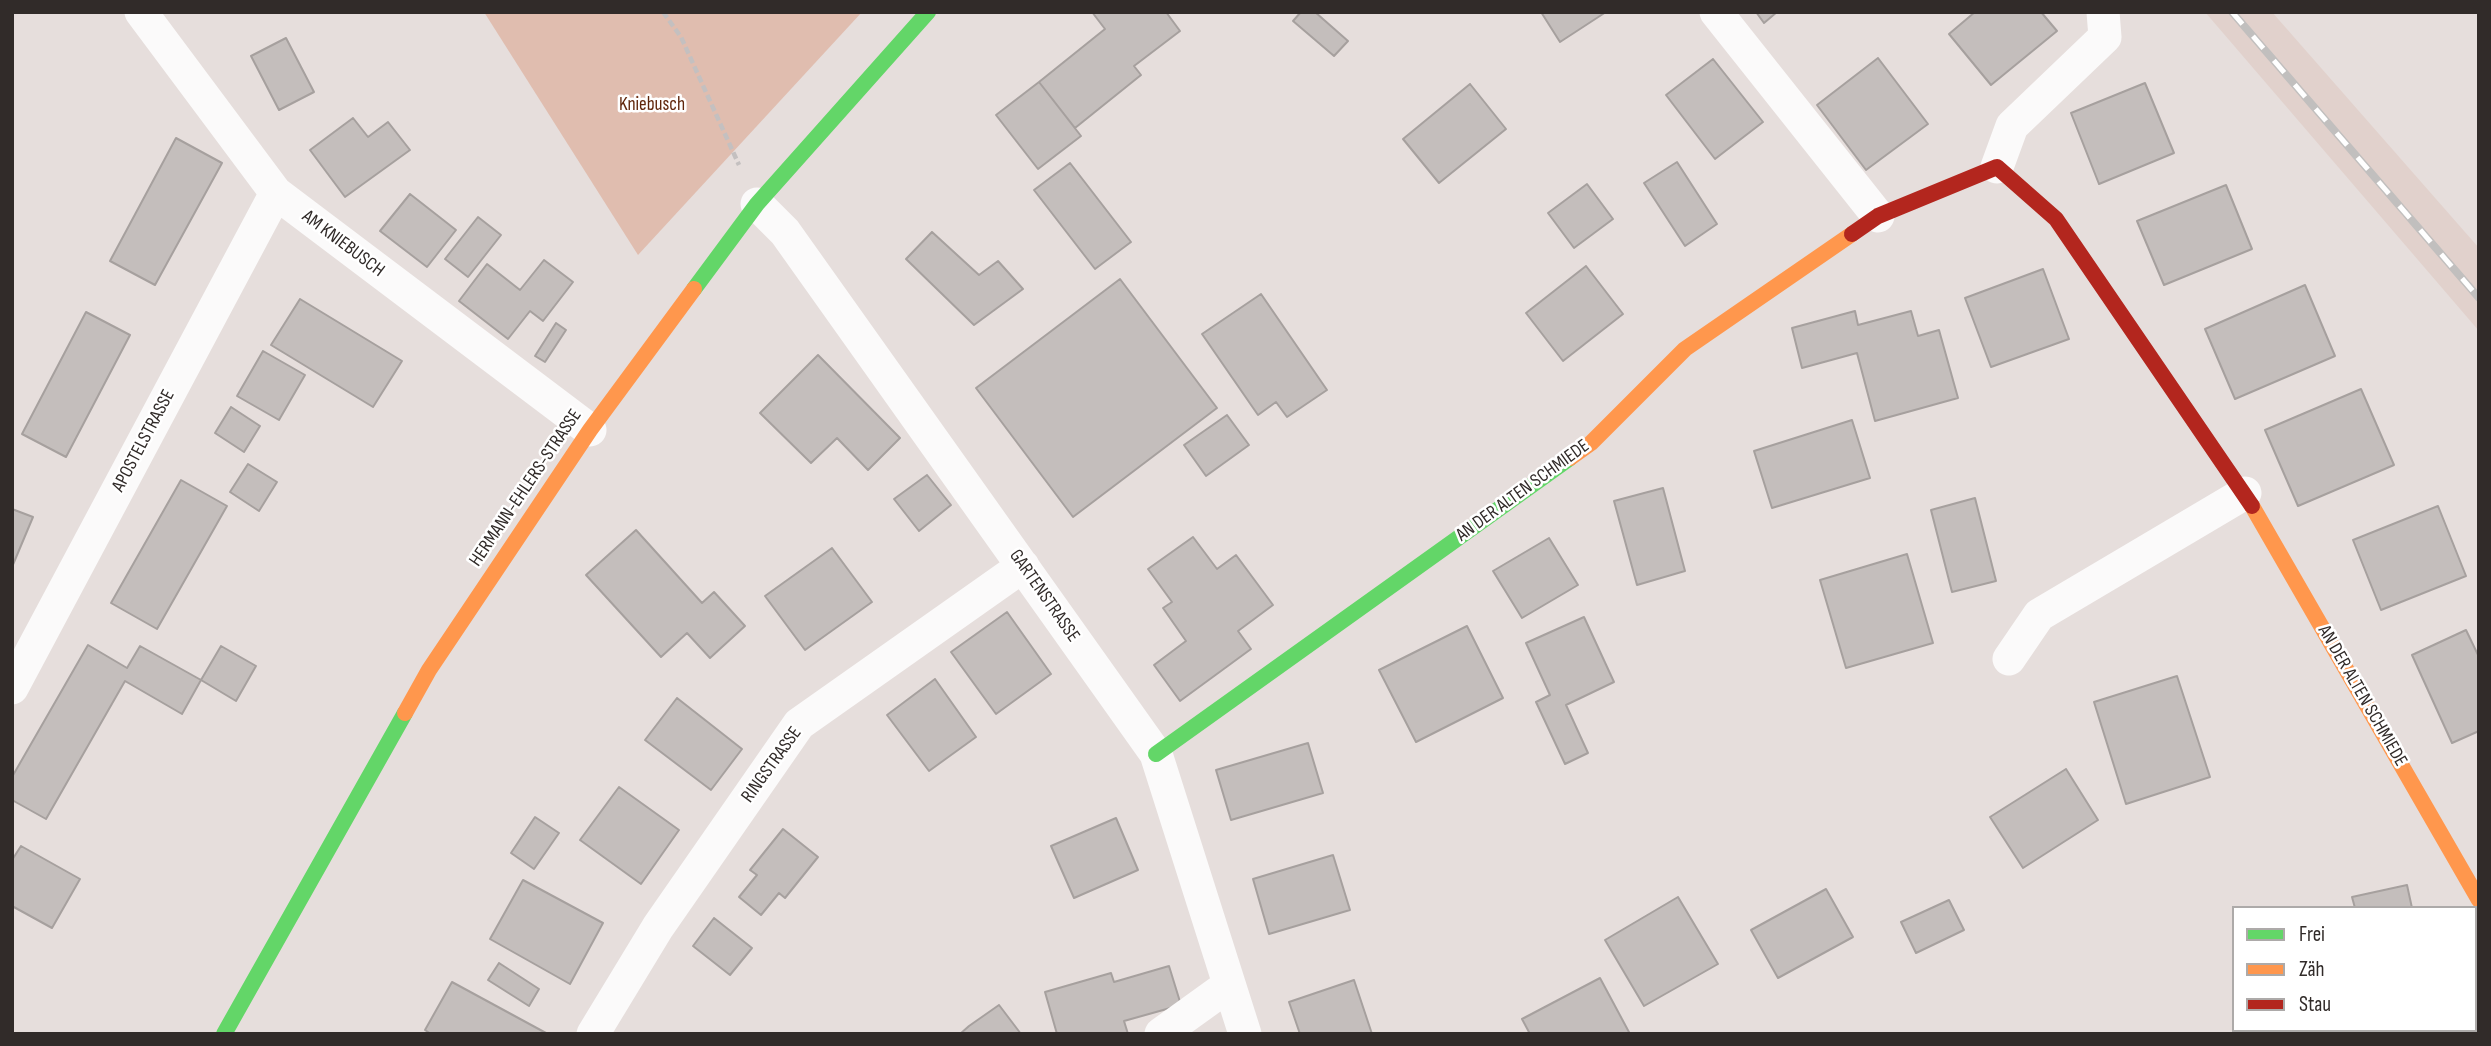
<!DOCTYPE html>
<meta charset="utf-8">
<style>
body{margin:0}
#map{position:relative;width:2491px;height:1046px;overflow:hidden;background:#e6dedc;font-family:"Sofia Sans Condensed",sans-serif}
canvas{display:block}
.frame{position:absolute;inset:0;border:14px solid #312b29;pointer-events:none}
.legend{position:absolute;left:2232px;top:906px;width:245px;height:126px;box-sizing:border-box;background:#fff;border:2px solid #adaaa9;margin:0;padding:9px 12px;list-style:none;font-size:21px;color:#312b29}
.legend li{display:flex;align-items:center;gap:14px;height:35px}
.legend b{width:35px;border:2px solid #adaaa9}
</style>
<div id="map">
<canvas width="2491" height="1046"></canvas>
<div class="frame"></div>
<ul class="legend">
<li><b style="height:9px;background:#63d668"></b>Frei</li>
<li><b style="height:9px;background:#ff974d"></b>Zäh</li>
<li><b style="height:9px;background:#b3261e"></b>Stau</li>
</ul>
</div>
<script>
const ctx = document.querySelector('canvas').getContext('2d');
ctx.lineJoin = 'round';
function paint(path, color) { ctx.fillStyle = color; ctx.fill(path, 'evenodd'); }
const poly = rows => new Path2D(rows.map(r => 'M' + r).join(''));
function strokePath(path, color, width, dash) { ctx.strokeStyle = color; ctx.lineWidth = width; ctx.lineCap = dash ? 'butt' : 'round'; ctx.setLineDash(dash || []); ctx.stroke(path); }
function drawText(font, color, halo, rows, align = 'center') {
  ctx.font = font + ' "Sofia Sans Condensed",sans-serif'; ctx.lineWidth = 5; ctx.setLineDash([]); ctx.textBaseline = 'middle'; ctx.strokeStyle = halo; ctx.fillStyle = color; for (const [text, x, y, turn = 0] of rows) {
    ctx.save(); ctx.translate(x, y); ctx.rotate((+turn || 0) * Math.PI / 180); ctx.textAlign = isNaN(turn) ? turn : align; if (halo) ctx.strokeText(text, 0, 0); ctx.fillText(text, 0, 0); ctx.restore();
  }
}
paint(poly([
 [2205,12,2272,12,2479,248,2479,331]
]), '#e1d1cc');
paint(poly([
 [484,12,862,12,638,255]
]), '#e0bdaf');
const building = poly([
 [1092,12,1166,12,1180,31,1134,66,1141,75,1075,128,1039,82,1105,29,1092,12],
 [1301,12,1315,12,1348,41,1334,56,1293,21,1301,12],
 [1541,12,1606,12,1560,42,1541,12],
 [1756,12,1777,12,1764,23,1756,12],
 [1975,12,2041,12,2057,31,1991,85,1949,34,1975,12],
 [286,38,314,92,279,110,251,56,286,38],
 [1878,58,1928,124,1866,170,1817,105,1878,58],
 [1713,59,1763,122,1715,159,1666,95,1713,59],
 [1039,82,1081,136,1038,169,996,115,1039,82],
 [2145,83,2174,153,2099,184,2071,113,2145,83],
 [1470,84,1506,129,1439,183,1403,139,1470,84],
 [353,118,368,137,388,122,410,150,345,197,310,150,353,118],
 [176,138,222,163,155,285,110,261,176,138],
 [1677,162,1717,224,1685,246,1644,183,1677,162],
 [1070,163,1131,242,1095,269,1034,190,1070,163],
 [1587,184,1613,219,1574,248,1548,213,1587,184],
 [2226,185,2252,249,2164,285,2137,221,2226,185],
 [410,194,456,230,427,267,380,231,410,194],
 [478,217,501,235,468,277,445,259,478,217],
 [932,232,979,275,998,261,1023,289,974,325,906,259,932,232],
 [544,260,573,282,543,321,530,311,508,339,459,301,487,264,520,290,544,260],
 [1586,266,1623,314,1563,361,1526,313,1586,266],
 [2043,269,2069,339,1991,367,1965,298,2043,269],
 [1120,279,1217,408,1073,517,976,388,1120,279],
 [2305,285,2335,356,2235,399,2205,329,2305,285],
 [1261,294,1327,390,1287,417,1276,402,1258,415,1202,334,1261,294],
 [300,299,402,361,373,407,271,345,300,299],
 [1855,311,1858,325,1911,311,1918,336,1939,330,1958,398,1875,421,1857,353,1802,368,1792,328,1855,311],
 [86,312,130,335,66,457,22,434,86,312],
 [556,323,566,330,545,362,535,356,556,323],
 [263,351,305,375,279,420,237,396,263,351],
 [818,355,900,438,868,470,837,438,811,463,760,413,818,355],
 [2361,389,2394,465,2298,506,2265,430,2361,389],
 [231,407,260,426,244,452,215,433,231,407],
 [1227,415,1249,445,1206,476,1184,445,1227,415],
 [1852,420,1870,478,1772,508,1754,451,1852,420],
 [248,464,277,482,259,511,230,492,248,464],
 [927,475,951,505,919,531,894,499,927,475],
 [181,480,227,506,157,629,111,603,181,480],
 [1663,488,1685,571,1637,585,1614,501,1663,488],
 [1975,498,1996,581,1952,592,1931,510,1975,498],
 [2438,506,2466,576,2381,610,2353,540,2438,506],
 [12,509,33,517,12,567,12,509],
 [636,530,702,603,714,592,745,626,710,658,687,633,661,657,586,575,636,530],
 [1193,537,1217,569,1236,555,1273,605,1238,631,1251,649,1180,701,1154,665,1186,641,1163,608,1172,602,1148,569,1193,537],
 [1549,538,1578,585,1522,618,1493,571,1549,538],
 [832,548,872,602,805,650,765,596,832,548],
 [1907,554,1933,643,1846,668,1820,580,1907,554],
 [1007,612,1051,674,996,714,951,652,1007,612],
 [1584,617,1614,682,1566,705,1588,753,1565,764,1536,702,1550,695,1526,643,1584,617],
 [1467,626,1503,698,1416,742,1379,670,1467,626],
 [2466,630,2479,657,2479,731,2452,743,2412,655,2466,630],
 [88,645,127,668,140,646,201,680,182,714,125,681,46,819,12,800,12,777,88,645],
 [221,646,256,666,236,701,201,680,221,646],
 [2177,676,2210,777,2126,804,2094,702,2177,676],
 [935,679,976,737,929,771,887,715,935,679],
 [677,698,742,749,711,790,645,740,677,698],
 [1308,743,1323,793,1231,820,1216,770,1308,743],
 [2066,769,2098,820,2023,868,1990,817,2066,769],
 [619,787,679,830,641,884,580,840,619,787],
 [535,817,559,833,534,869,511,853,535,817],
 [1116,818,1138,870,1074,898,1051,846,1116,818],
 [783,829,818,857,785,898,779,893,761,915,739,897,757,875,750,870,783,829],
 [21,846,80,879,52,928,12,906,12,860,21,846],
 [1333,855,1350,910,1269,934,1253,879,1333,855],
 [523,880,603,923,570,984,490,939,523,880],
 [2407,885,2412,908,2355,908,2352,897,2407,885],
 [1826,889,1853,937,1778,978,1751,930,1826,889],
 [1678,897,1718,964,1644,1006,1605,940,1678,897],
 [1949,900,1964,930,1916,953,1901,922,1949,900],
 [714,918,752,948,730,975,693,946,714,918],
 [499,963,539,989,529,1006,488,980,499,963],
 [1169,966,1181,1005,1124,1021,1128,1034,1057,1034,1045,992,1111,973,1114,982,1169,966],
 [1600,978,1630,1034,1530,1034,1522,1019,1600,978],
 [1354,980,1372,1034,1300,1034,1289,1002,1354,980],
 [452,982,546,1033,431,1034,425,1030,452,982],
 [999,1005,1021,1034,960,1034,969,1026,999,1005],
 [2268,1030,2348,1030,2349,1033,2270,1034,2268,1030]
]);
paint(building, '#c4bebc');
strokePath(building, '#a6a09e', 2);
strokePath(poly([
 [663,12,681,37,739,165]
]), '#c4c0c0', 4.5, [7, 3.5]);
strokePath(poly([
 [141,12,276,193,590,430],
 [1716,12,1878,216],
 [1997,167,2012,126,2105,37,2103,12],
 [757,204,785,232,1156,754,1245,1034],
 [2009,659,2039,615,2245,493],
 [12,688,276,193],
 [593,1034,658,927,799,724,1023,566],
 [1161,1034,1229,985]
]), '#fbfafa', 33);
strokePath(poly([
 [694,289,757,204,928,12],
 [1156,754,1570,458],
 [224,1034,405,713]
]), '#63d668', 16);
strokePath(poly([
 [1570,458,1591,443,1685,349,1852,234],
 [2252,506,2479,900],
 [405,713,429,670,590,430,694,289]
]), '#ff974d', 16);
strokePath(poly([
 [1852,234,1878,216,1997,167,2056,219,2252,506]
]), '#b3261e', 16);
const rail = poly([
 [2232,12,2479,298]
]);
strokePath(rail, '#c1bfbe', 8);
strokePath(rail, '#fff', 5, [16]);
drawText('19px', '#60260b', '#fff', [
 ["Kniebusch",652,105]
]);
drawText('19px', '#312b29', '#fff', [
 ["AM KNIEBUSCH",343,244,37],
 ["APOSTELSTRASSE",144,441,-62],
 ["HERMANN-EHLERS-STRASSE",526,488,-56],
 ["AN DER ALTEN SCHMIEDE",1523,491,-36],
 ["GARTENSTRASSE",1044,596,55],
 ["AN DER ALTEN SCHMIEDE",2362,696,60],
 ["RINGSTRASSE",772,765,-54]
]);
</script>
